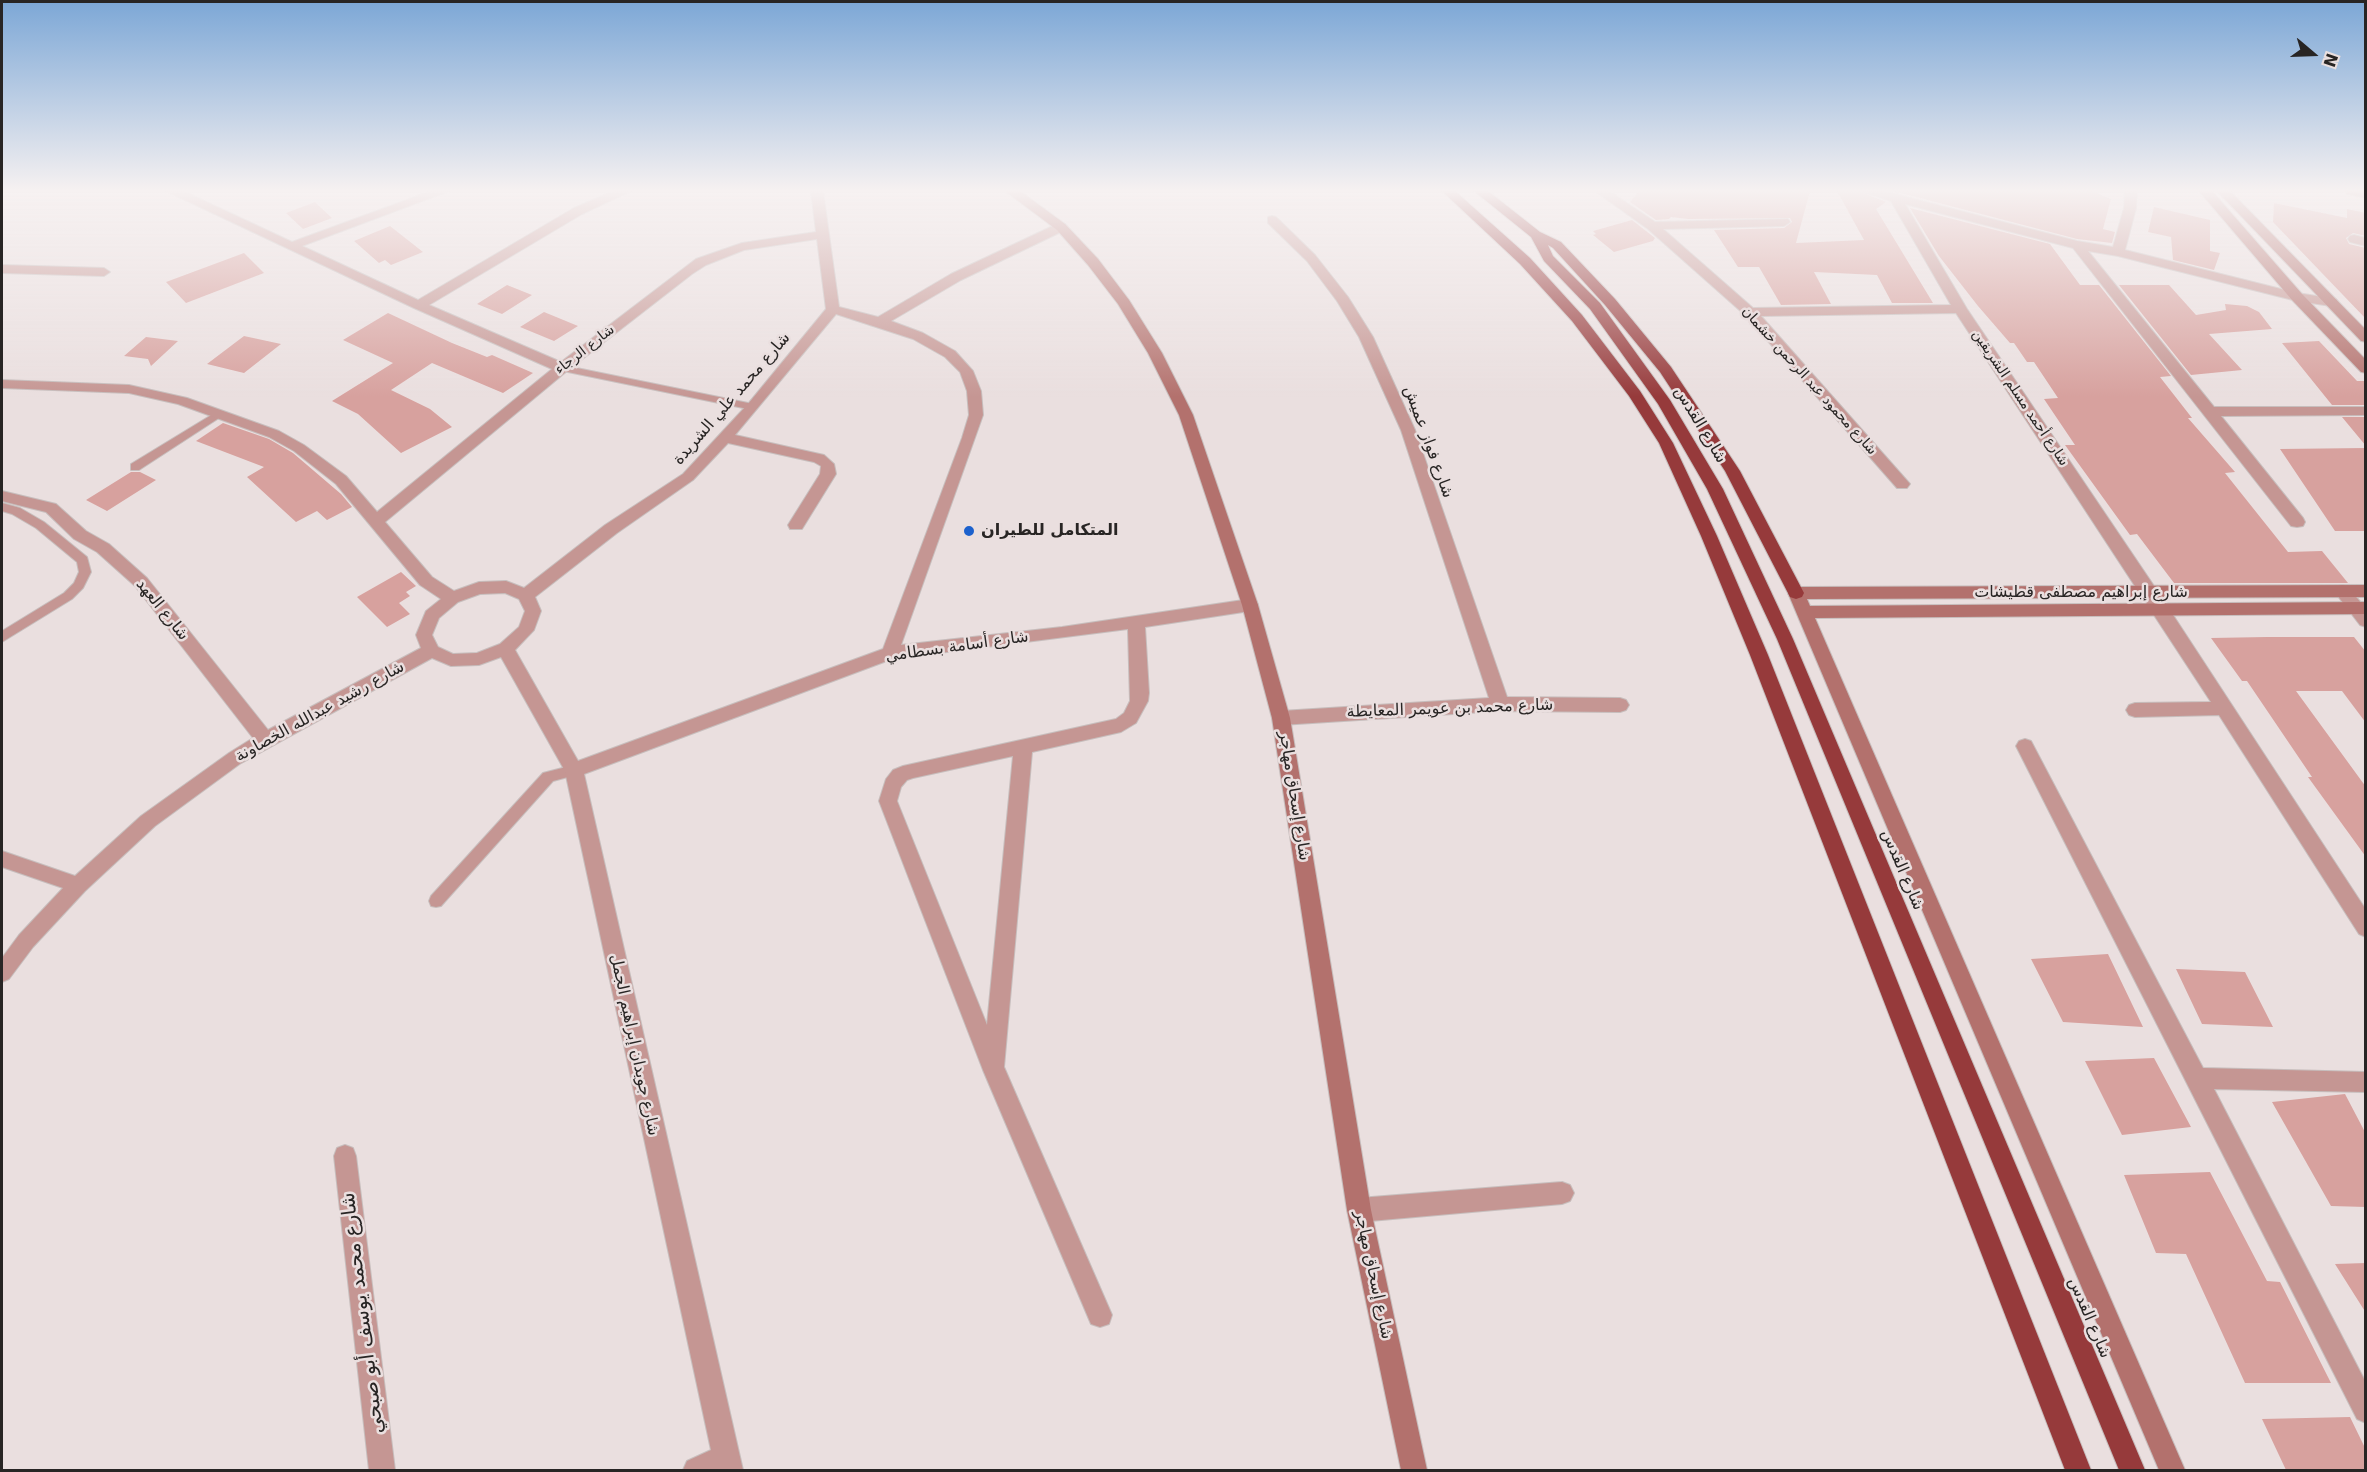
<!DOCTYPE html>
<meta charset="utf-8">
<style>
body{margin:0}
#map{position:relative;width:2367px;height:1472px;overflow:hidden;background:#eadfdf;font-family:"DejaVu Sans",sans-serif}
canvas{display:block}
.frame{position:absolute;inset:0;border:3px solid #282524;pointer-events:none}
.north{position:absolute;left:2283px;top:24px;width:60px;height:60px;-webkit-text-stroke:4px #eadfdf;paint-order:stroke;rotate:109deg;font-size:16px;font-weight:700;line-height:24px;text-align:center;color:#282524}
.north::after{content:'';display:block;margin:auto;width:21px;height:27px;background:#282524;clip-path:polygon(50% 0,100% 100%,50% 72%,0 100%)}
</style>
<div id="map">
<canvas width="2367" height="1472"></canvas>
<div class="frame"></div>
<div class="north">N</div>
</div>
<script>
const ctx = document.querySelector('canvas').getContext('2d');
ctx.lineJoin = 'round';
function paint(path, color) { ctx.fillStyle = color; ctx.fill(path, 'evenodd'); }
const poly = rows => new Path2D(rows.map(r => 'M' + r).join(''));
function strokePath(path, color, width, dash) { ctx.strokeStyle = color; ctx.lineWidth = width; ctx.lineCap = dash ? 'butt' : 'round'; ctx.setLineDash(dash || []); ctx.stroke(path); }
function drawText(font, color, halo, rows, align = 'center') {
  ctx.font = font + ' "DejaVu Sans",Vazirmatn,sans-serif'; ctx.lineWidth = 5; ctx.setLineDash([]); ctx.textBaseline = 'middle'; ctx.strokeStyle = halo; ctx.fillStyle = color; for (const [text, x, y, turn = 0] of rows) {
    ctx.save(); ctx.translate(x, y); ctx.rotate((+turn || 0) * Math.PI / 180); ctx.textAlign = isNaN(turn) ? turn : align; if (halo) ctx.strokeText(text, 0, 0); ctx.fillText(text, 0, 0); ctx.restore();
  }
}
paint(poly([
 [1639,191,1810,191,1796,243,1864,240,1837,191,1859,191,1886,202,1876,209,1933,303,1892,303,1877,275,1814,272,1831,304,1781,305,1759,267,1738,267,1714,230,1784,228,1792,222,1790,218,1688,219,1671,217,1669,219,1656,220,1630,202],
 [1893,191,2092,191,2111,199,2103,229,2115,232,2112,243,2077,239],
 [315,202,332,218,303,229,286,213],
 [2274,203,2347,218,2347,209,2366,213,2366,236,2353,233,2346,238,2349,244,2366,248,2366,319,2273,222],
 [2154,207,2210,220,2210,251,2220,253,2214,270,2173,260,2171,237,2148,232],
 [1910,208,2050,244,2080,285,2099,285,2171,376,2160,377,2192,418,2188,418,2235,472,2225,473,2288,552,2322,551,2348,583,2174,583,2137,534,2130,535,2065,445,2075,445,2044,399,2058,398,2034,362,2027,362,2014,343,2010,343,1978,306,1939,256],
 [1632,220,1655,238,1653,241,1614,252,1593,235,1596,234,1593,231],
 [390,226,423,252,391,265,385,260,379,263,354,241],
 [244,253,264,273,186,303,166,282],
 [507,285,532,295,502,314,477,304],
 [2119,285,2169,285,2196,315,2226,310,2225,304,2247,306,2259,312,2272,329,2209,334,2242,370,2191,375],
 [544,312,578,326,554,341,520,327],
 [388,313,452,343,487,357,492,355,533,373,503,393,432,363,391,390,430,409,452,427,401,453,358,414,332,401,393,363,343,340],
 [244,336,281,344,244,373,207,364],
 [146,337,178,341,151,366,148,359,124,356],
 [2319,341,2357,381,2366,381,2366,405,2332,405,2282,343],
 [2342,417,2366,417,2366,446],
 [223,423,269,439,293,453,341,494,352,507,327,520,317,511,296,522,247,477,264,467,196,441],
 [2366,448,2366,531,2335,531,2280,449],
 [131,472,140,472,156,480,107,511,86,500],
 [401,572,416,586,406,592,410,596,399,603,410,614,387,627,357,597],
 [2267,637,2354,637,2366,652,2366,723,2342,691,2296,691,2366,787,2366,857,2308,777,2312,777,2247,681,2242,681,2211,638],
 [2108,954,2143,1027,2063,1022,2031,959],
 [2176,969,2245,972,2273,1027,2202,1024],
 [2154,1058,2191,1127,2122,1135,2085,1061],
 [2345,1094,2366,1134,2366,1207,2331,1206,2272,1102],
 [2210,1172,2267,1281,2280,1282,2331,1383,2245,1383,2186,1254,2156,1253,2124,1175],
 [2366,1263,2366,1313,2335,1264],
 [2350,1417,2366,1450,2366,1470,2286,1470,2262,1419]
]), '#d7a19e');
const lane = poly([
 [562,365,753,404,758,407,753,410,558,370,557,368,562,365],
 [218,411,223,414,222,416,139,470,131,470,131,464,218,411],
 [2,503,20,508,44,522,87,557,91,572,83,588,72,599,2,642,2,631,64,593,74,583,79,572,77,562,36,528,12,514,2,511,2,503],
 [574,765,579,766,581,770,579,774,553,781,441,906,436,907,431,906,429,901,431,896,543,773,574,765]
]);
const street = poly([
 [166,191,183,191,292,242,431,191,449,191,302,246,418,300,574,208,614,191,631,191,582,214,429,305,561,362,696,259,742,243,816,232,811,191,823,191,839,307,878,317,951,274,1057,224,1065,224,1067,227,1065,230,961,280,891,321,923,333,955,351,973,371,981,391,983,415,901,645,1062,627,1250,599,1256,601,1258,605,1256,609,1250,611,1145,627,1149,693,1148,701,1136,723,1121,732,1032,752,1004,1067,1112,1315,1109,1324,1100,1327,1091,1324,983,1070,879,801,886,779,893,770,903,766,1116,719,1124,713,1130,701,1128,629,892,659,584,774,743,1470,683,1470,687,1461,711,1450,565,771,501,657,479,665,451,666,432,658,241,763,155,826,85,891,33,947,9,979,2,982,2,958,19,935,63,888,2,867,2,851,75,876,141,816,229,753,253,738,135,586,97,552,74,539,46,512,2,501,2,491,56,504,86,531,109,544,147,578,268,730,421,648,416,635,426,611,441,599,420,585,336,484,294,451,269,437,178,404,129,393,2,388,2,380,129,385,187,398,279,431,304,445,346,476,377,512,552,369,414,308,166,191],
 [817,239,826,309,748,404,683,474,605,525,524,588,506,581,479,582,454,591,432,577,385,522,567,371,692,274,706,265,744,250,817,239],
 [836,314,913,339,945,357,960,372,967,391,969,415,962,438,883,649,578,761,515,650,534,630,541,611,535,597,617,533,693,480,728,443,814,462,821,466,820,474,788,525,790,529,802,529,836,474,834,464,824,455,735,435,836,314],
 [505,593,519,599,525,611,519,627,500,644,477,653,453,654,438,647,432,635,439,618,458,602,480,594,505,593],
 [1013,756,987,1025,897,801,901,787,907,780,913,778,1013,756],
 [1595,191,1609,191,1655,222,1788,219,1790,222,1784,226,1663,229,1753,308,1951,305,1891,201,1861,191,1883,191,2077,241,2113,247,2124,208,2125,191,2137,191,2136,208,2125,250,2297,293,2336,299,2338,302,2331,306,2297,301,2118,256,2088,251,2214,407,2366,407,2366,415,2221,416,2303,518,2305,522,2303,526,2297,527,2291,526,2073,248,1905,204,1967,309,2156,589,2366,910,2366,937,2359,934,2219,715,2135,717,2129,715,2126,710,2129,705,2135,703,2211,702,1956,313,1761,316,1910,484,1907,488,1897,488,1745,315,1648,229,1595,191],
 [1272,216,1276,217,1315,255,1348,297,1373,337,1415,430,1507,697,1620,698,1626,700,1629,705,1626,710,1620,712,1500,711,1281,725,1275,723,1272,718,1275,713,1281,711,1489,698,1401,430,1359,337,1337,301,1307,261,1268,223,1268,217,1272,216],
 [2354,235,2366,238,2366,246,2350,242,2348,239,2350,236,2354,235],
 [2,265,104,268,110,272,104,276,2,273,2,265],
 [2342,585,2348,587,2366,609,2366,627,2360,625,2334,591,2336,587,2342,585],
 [2025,739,2031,741,2203,1068,2366,1072,2366,1092,2214,1089,2366,1383,2366,1423,2357,1419,2016,746,2019,741,2025,739],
 [345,1145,353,1148,356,1156,395,1470,369,1470,334,1156,337,1148,345,1145],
 [1562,1182,1570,1185,1574,1193,1570,1201,1562,1204,1359,1222,1351,1218,1347,1210,1351,1202,1359,1198,1562,1182]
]);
const secondary = poly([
 [1005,191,1020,191,1065,224,1098,259,1129,300,1162,353,1193,415,1258,605,1290,718,1371,1210,1427,1470,1401,1470,1347,1210,1272,718,1242,605,1179,415,1148,353,1118,304,1088,265,1057,230,1005,191],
 [2199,191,2212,191,2302,294,2366,360,2366,373,2361,372,2292,300,2199,191],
 [2217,191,2230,191,2366,330,2366,342,2361,341,2217,191],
 [2345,191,2366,191,2366,198,2347,194,2345,191],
 [2366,585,2366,597,1807,599,1810,606,2366,602,2366,614,1815,618,2185,1470,2159,1470,1788,593,1790,589,1796,587,2366,585]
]);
const highway = poly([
 [1442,191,1455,191,1530,258,1582,315,1640,391,1673,443,1717,536,1768,655,2091,1470,2065,1470,1750,655,1701,536,1659,443,1629,396,1572,321,1520,264,1442,191],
 [1474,191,1488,191,1540,232,1561,242,1615,299,1671,367,1740,471,1804,593,1802,597,1796,599,1790,597,1725,471,1660,372,1605,305,1553,248,1548,245,1553,256,1600,303,1670,400,1723,489,1793,639,2145,1470,2119,1470,1777,639,1707,489,1658,404,1590,309,1544,261,1531,237,1474,191]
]);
strokePath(lane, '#c7bebd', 2);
strokePath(street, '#c7bebd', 2);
strokePath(secondary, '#c7bebd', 2);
strokePath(highway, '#c7bebd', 2);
paint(lane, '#c59693');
paint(street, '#c59693');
paint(secondary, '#b3716d');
paint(highway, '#963a3b');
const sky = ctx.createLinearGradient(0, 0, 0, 397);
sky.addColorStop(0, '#7ca7d6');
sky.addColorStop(0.48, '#f6f1f1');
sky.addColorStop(1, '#f6f1f100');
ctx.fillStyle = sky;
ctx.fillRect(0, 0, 2367, 397);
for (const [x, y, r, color] of [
 [969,531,6,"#1c61cd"]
]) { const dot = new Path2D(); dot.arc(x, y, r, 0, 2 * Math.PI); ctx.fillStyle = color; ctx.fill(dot); strokePath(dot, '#eadfdf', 2); }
drawText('14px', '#282524', '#eadfdf', [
 ["شارع الرجاء",585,350,-38],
 ["شارع محمود عبد الرحمن خشمان",1809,381,48],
 ["شارع أحمد مسلم الشريقين",2020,398,56]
]);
drawText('16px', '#282524', '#eadfdf', [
 ["شارع محمد علي الشريدة",732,399,-49],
 ["شارع القدس",1700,425,59],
 ["شارع فواز عميش",1428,442,70],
 ["شارع إبراهيم مصطفى قطيشات",2081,593],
 ["شارع العهد",162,610,51],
 ["شارع أسامة بسطامي",957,647,-8],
 ["شارع محمد بن عويمر المعايطة",1450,709,-2],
 ["شارع رشيد عبدالله الخصاونة",320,712,-29],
 ["شارع إسحاق مهاجر",1294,796,81],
 ["شارع القدس",1902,870,67],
 ["شارع جويدان إبراهيم الجمل",634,1045,78],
 ["شارع إسحاق مهاجر",1373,1275,78],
 ["شارع القدس",2089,1318,67]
]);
drawText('bold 16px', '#282524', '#eadfdf', [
 ["المتكامل للطيران",981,531]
], 'left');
drawText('20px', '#282524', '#eadfdf', [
 ["شارع محمد يوسف أبو صبحي",363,1313,-97]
]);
</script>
